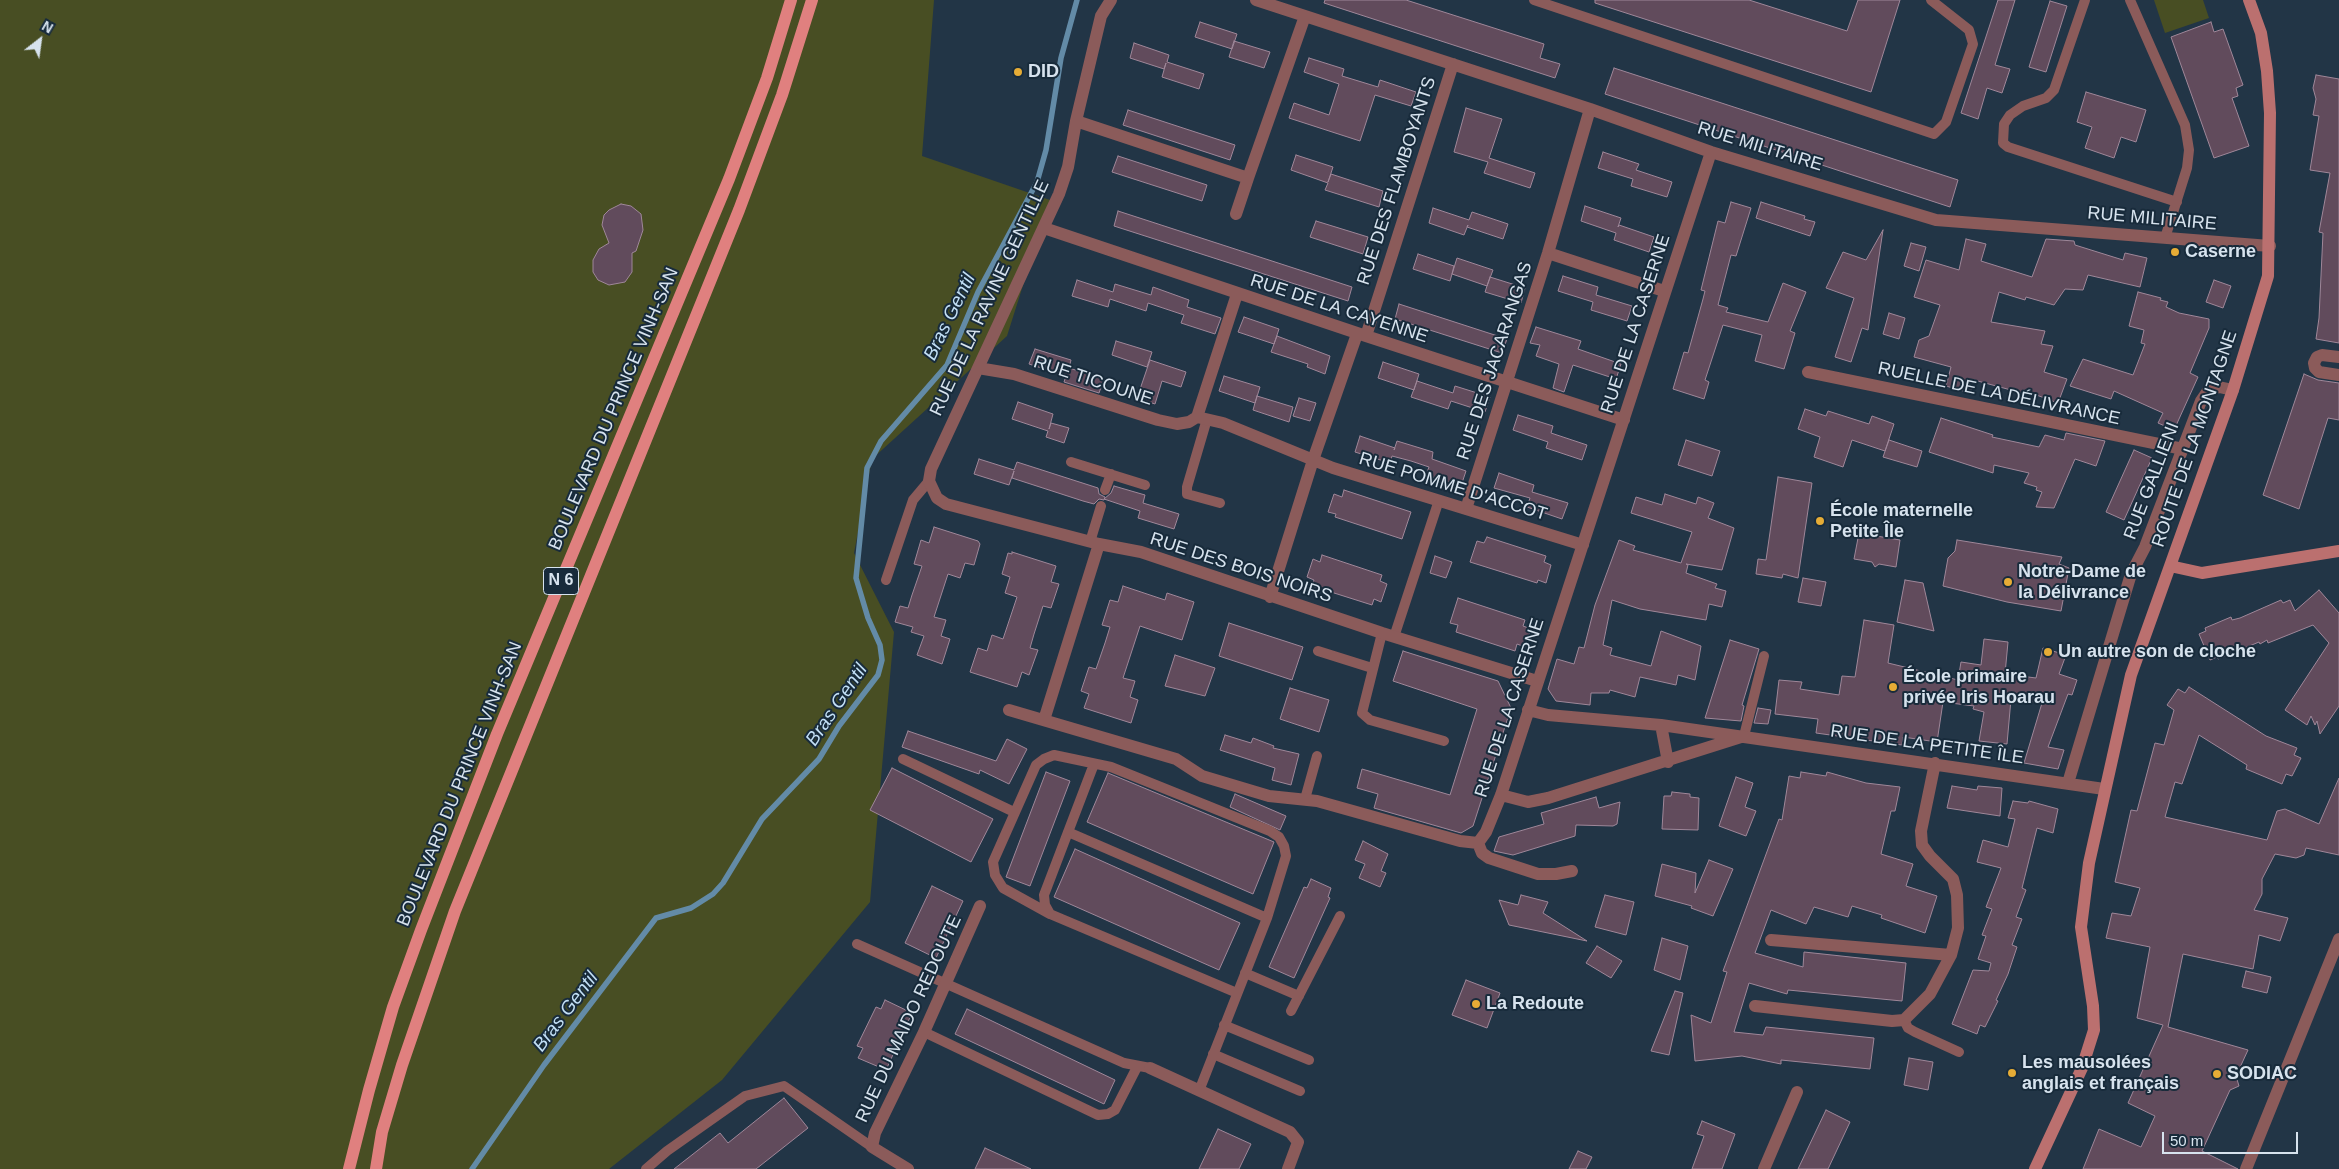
<!DOCTYPE html>
<meta charset="utf-8">
<style>
body{margin:0}
#map{position:relative;width:2339px;height:1169px;overflow:hidden;background:#223546;font-family:Arial,sans-serif}
canvas{display:block}
.north{position:absolute;left:15px;top:15px;width:50px;height:50px;-webkit-text-stroke:4px #182b3b;paint-order:stroke;rotate:30deg;font-size:14px;font-weight:700;line-height:20px;text-align:center;color:#d7e3ee}
.north::after{content:'';display:block;margin:auto;width:18px;height:22px;background:#d7e3ee;clip-path:polygon(50% 0,100% 100%,50% 72%,0 100%)}
.scale{position:absolute;left:2162px;top:1132px;width:136px;height:22px;box-sizing:border-box;border:2px solid #d7e3ee;border-top:0;padding-left:6px;font-size:15px;line-height:18px;white-space:nowrap;color:#d7e3ee;-webkit-text-stroke:4px #182b3b;paint-order:stroke}
</style>
<div id="map">
<canvas width="2339" height="1169"></canvas>
<div class="north">N</div>
<div class="scale">50 m</div>
</div>
<script>
const ctx = document.querySelector('canvas').getContext('2d');
ctx.lineJoin = 'round';
function paint(path, color) { ctx.fillStyle = color; ctx.fill(path, 'evenodd'); }
const poly = rows => new Path2D(rows.map(r => 'M' + r).join(''));
function strokePath(path, color, width, dash) { ctx.strokeStyle = color; ctx.lineWidth = width; ctx.lineCap = dash ? 'butt' : 'round'; ctx.setLineDash(dash || []); ctx.stroke(path); }
function drawText(font, color, halo, rows, align = 'center') {
  ctx.font = font + ' Arial,sans-serif'; ctx.lineWidth = 4; ctx.setLineDash([]); ctx.textBaseline = 'middle'; ctx.strokeStyle = halo; ctx.fillStyle = color; for (const [text, x, y, turn = 0] of rows) {
    ctx.save(); ctx.translate(x, y); ctx.rotate((+turn || 0) * Math.PI / 180); ctx.textAlign = isNaN(turn) ? turn : align; if (halo) ctx.strokeText(text, 0, 0); ctx.fillText(text, 0, 0); ctx.restore();
  }
}
paint(poly([
 [0,0,934,0,922,156,1050,200,1007,336,872,459,854,553,894,632,870,902,722,1080,609,1169,0,1169],
 [2154,0,2203,0,2209,18,2165,33]
]), '#484e23');
strokePath(poly([
 [472,1169,544,1065,656,918,691,908,713,894,723,883,762,819,819,759,839,726,878,675,882,660,880,645,868,618,856,578,867,468,881,441,947,365,978,292,1037,182,1046,150,1061,58,1077,0]
]), '#638ba7', 5.5);
const building = poly([
 [1325,0,1406,0,1544,44,1540,58,1560,64,1555,78,1324,3,1325,0],
 [1595,0,1749,0,1847,31,1858,0,1900,0,1871,92,1595,3,1595,0],
 [1998,0,2015,0,1995,65,2010,69,2002,93,1987,88,1978,119,1961,113,1998,0],
 [2050,1,2067,6,2046,72,2029,67,2050,1],
 [1200,22,1237,34,1232,49,1195,37,1200,22],
 [2211,22,2214,32,2223,29,2243,85,2236,88,2238,96,2232,98,2249,146,2214,158,2171,37,2211,22],
 [1234,41,1270,52,1264,68,1229,57,1234,41],
 [1134,43,1169,55,1167,62,1204,74,1199,89,1162,77,1166,63,1164,69,1130,58,1134,43],
 [1309,58,1344,69,1342,76,1378,87,1380,80,1416,92,1411,106,1375,95,1360,141,1289,118,1294,103,1329,115,1339,84,1304,72,1309,58],
 [1614,68,1958,180,1950,207,1605,94,1614,68],
 [2316,75,2339,79,2339,343,2316,339,2319,318,2323,233,2319,232,2330,173,2310,170,2319,116,2313,115,2316,99,2313,88,2316,75],
 [2086,92,2146,110,2136,142,2121,137,2114,158,2085,148,2092,127,2077,122,2086,92],
 [1466,108,1502,119,1489,158,1535,173,1530,188,1484,173,1488,162,1454,152,1466,108],
 [1128,110,1235,145,1230,160,1123,125,1128,110],
 [1603,152,1639,164,1636,170,1672,182,1667,197,1631,186,1633,179,1598,168,1603,152],
 [1296,155,1333,167,1328,182,1331,174,1383,191,1379,207,1325,190,1328,183,1291,170,1296,155],
 [1118,156,1207,185,1202,201,1112,172,1118,156],
 [1731,202,1751,208,1736,256,1731,255,1718,305,1728,308,1726,312,1768,322,1783,283,1806,292,1790,331,1795,333,1784,369,1755,361,1762,335,1723,325,1705,380,1709,382,1704,399,1673,389,1684,352,1688,353,1703,299,1705,291,1701,290,1718,221,1725,223,1731,202],
 [1761,202,1805,216,1804,219,1815,222,1810,236,1756,218,1761,202],
 [621,204,631,206,641,214,643,230,636,251,632,253,632,272,625,282,609,285,598,280,593,272,593,260,599,249,609,243,602,225,604,215,609,210,621,204],
 [1585,206,1621,218,1618,227,1619,225,1654,237,1649,252,1614,240,1616,233,1581,221,1585,206],
 [1433,208,1469,220,1472,212,1508,224,1503,239,1467,227,1468,225,1464,235,1429,223,1433,208],
 [1118,211,1352,287,1348,301,1114,226,1118,211],
 [1316,221,1368,237,1363,254,1310,237,1316,221],
 [1883,230,1868,330,1862,328,1851,362,1835,357,1854,298,1826,288,1843,252,1866,260,1883,230],
 [1966,239,1986,244,1981,261,2032,277,2046,239,2074,241,2075,245,2123,260,2125,253,2147,258,2140,287,2088,275,2083,290,2065,289,2054,305,2026,297,2025,300,1999,292,1991,322,2045,331,2041,344,2053,346,2044,372,2067,379,2058,403,2023,390,2022,393,1974,380,1970,393,1946,386,1951,367,1914,357,1919,340,1929,336,1940,305,1914,297,1926,260,1959,270,1966,239],
 [1911,243,1926,247,1919,271,1904,266,1911,243],
 [1418,254,1454,266,1452,274,1457,258,1493,270,1487,286,1452,274,1450,281,1413,269,1418,254],
 [1563,276,1598,287,1596,295,1632,306,1627,321,1591,310,1593,302,1558,291,1563,276],
 [1490,277,1525,288,1521,303,1485,292,1490,277],
 [1077,280,1113,292,1115,284,1151,295,1153,287,1189,300,1187,307,1221,318,1215,334,1181,323,1184,315,1148,303,1146,311,1110,299,1108,307,1072,296,1077,280],
 [2214,280,2231,286,2223,308,2206,302,2214,280],
 [2138,292,2161,298,2160,300,2168,302,2166,307,2179,313,2209,319,2209,328,2190,373,2198,377,2174,430,2158,423,2163,413,2114,391,2111,399,2070,386,2083,359,2133,375,2145,344,2141,343,2144,330,2129,326,2138,292],
 [1399,304,1507,339,1502,353,1395,319,1399,304],
 [1889,313,1905,318,1899,339,1883,334,1889,313],
 [1244,317,1279,329,1274,344,1238,332,1244,317],
 [1536,327,1581,341,1578,349,1621,364,1616,379,1573,365,1564,392,1553,388,1559,364,1536,356,1540,345,1530,343,1536,327],
 [1277,336,1330,356,1325,374,1307,367,1308,364,1271,352,1277,336],
 [1116,341,1152,352,1147,367,1112,355,1116,341],
 [1035,349,1071,360,1069,368,1104,379,1099,393,1064,382,1066,376,1029,364,1035,349],
 [1150,360,1186,372,1181,387,1162,381,1155,404,1137,398,1150,360],
 [1383,362,1419,374,1414,390,1378,378,1383,362],
 [2304,374,2318,380,2339,383,2339,420,2328,418,2299,509,2263,495,2304,374],
 [1224,376,1260,387,1255,403,1219,391,1224,376],
 [1417,381,1453,393,1455,386,1490,397,1485,412,1451,401,1448,409,1411,397,1417,381],
 [1257,396,1293,407,1289,422,1253,410,1257,396],
 [1299,398,1316,403,1310,421,1293,416,1299,398],
 [1018,402,1053,414,1049,429,1051,423,1069,428,1064,443,1046,437,1048,431,1012,419,1018,402],
 [1805,409,1826,416,1828,411,1869,424,1872,416,1894,424,1885,451,1852,440,1843,467,1814,457,1820,437,1798,429,1805,409],
 [1518,415,1553,426,1551,433,1587,445,1582,460,1546,448,1548,442,1513,430,1518,415],
 [1941,418,1993,435,1992,437,2039,447,2045,435,2064,440,2066,433,2105,441,2096,466,2075,459,2054,508,2036,507,2042,492,2036,490,2037,487,2024,483,2029,473,1994,465,1993,473,1929,452,1941,418],
 [1360,436,1395,448,1394,450,1397,441,1433,452,1432,459,1466,471,1461,486,1426,475,1429,467,1411,461,1392,456,1390,463,1355,452,1360,436],
 [1686,440,1720,451,1712,476,1678,465,1686,440],
 [1889,440,1922,451,1917,467,1883,457,1889,440],
 [2134,450,2152,458,2124,520,2106,512,2134,450],
 [979,459,1014,470,1017,462,1098,488,1099,494,1105,497,1104,500,1099,499,1094,504,1083,501,1012,478,1014,471,1009,485,974,474,979,459],
 [1499,473,1534,485,1532,492,1568,503,1562,519,1527,507,1530,498,1494,488,1499,473],
 [1778,477,1812,483,1798,578,1783,574,1782,578,1756,574,1758,559,1766,560,1778,477],
 [1114,486,1145,495,1143,503,1179,514,1174,529,1138,518,1140,511,1104,499,1111,493,1114,486],
 [1344,490,1411,512,1402,539,1335,517,1336,514,1328,512,1334,494,1342,497,1344,490],
 [1665,494,1696,504,1698,497,1714,503,1708,518,1734,528,1722,570,1686,564,1688,565,1686,573,1717,584,1715,588,1726,591,1722,607,1709,604,1706,620,1640,609,1612,600,1603,645,1612,648,1610,655,1651,666,1661,631,1701,646,1695,680,1678,675,1676,685,1640,677,1635,697,1610,690,1609,693,1591,693,1590,705,1556,701,1548,689,1557,659,1574,664,1579,647,1584,648,1595,605,1619,540,1635,546,1633,550,1681,563,1692,532,1631,513,1636,497,1662,505,1665,494],
 [934,527,978,541,980,544,974,565,965,563,960,578,948,574,934,617,946,620,941,636,950,639,942,664,917,655,924,636,911,632,913,627,895,622,900,606,908,608,912,595,922,566,914,564,921,540,929,543,934,527],
 [1859,533,1900,540,1896,567,1879,564,1875,567,1872,562,1854,559,1859,533],
 [1487,537,1546,556,1544,562,1551,565,1546,583,1538,580,1537,583,1470,562,1477,541,1484,543,1487,537],
 [1957,540,2062,557,2059,564,2069,568,2061,611,2007,602,1943,586,1948,558,1955,551,1957,540],
 [1012,552,1056,566,1051,582,1059,584,1051,608,1043,606,1034,634,1030,648,1038,650,1029,675,1022,672,1017,687,970,672,978,648,987,651,992,635,1003,639,1017,597,1005,593,1010,577,1002,574,1008,553,1012,554,1012,552],
 [1322,555,1382,575,1380,581,1387,584,1381,602,1374,599,1372,605,1312,586,1314,580,1307,577,1313,559,1320,562,1322,555],
 [1435,556,1452,562,1446,578,1430,573,1435,556],
 [1803,578,1826,582,1821,606,1798,602,1803,578],
 [1905,580,1923,583,1934,631,1897,622,1905,580],
 [1123,586,1165,600,1167,593,1194,602,1182,640,1140,626,1123,678,1135,681,1130,697,1138,700,1131,723,1084,708,1089,694,1081,691,1089,667,1096,669,1105,643,1110,627,1102,625,1110,600,1118,602,1123,586],
 [2319,590,2339,613,2339,706,2320,734,2317,721,2315,725,2311,716,2307,725,2285,710,2329,643,2313,625,2268,643,2267,640,2260,644,2259,642,2218,659,2217,657,2210,660,2199,634,2206,631,2205,628,2231,617,2232,620,2240,618,2281,600,2283,603,2290,600,2295,611,2319,590],
 [1458,598,1525,620,1523,626,1531,629,1525,647,1517,644,1515,651,1456,632,1458,625,1450,623,1458,598],
 [1864,620,1894,625,1888,663,1958,680,1961,662,1981,665,1984,639,2008,642,2005,674,2036,678,2043,648,2066,655,2059,674,2077,680,2072,695,2068,694,2048,747,2064,750,2058,769,2024,763,2042,703,2011,699,2007,744,1979,741,1984,712,1973,709,1974,706,1943,702,1937,742,1903,737,1902,745,1816,733,1818,719,1775,714,1779,680,1802,682,1800,689,1839,695,1842,676,1855,677,1864,620],
 [1229,623,1303,647,1292,680,1219,656,1229,623],
 [1730,640,1759,649,1742,705,1744,706,1741,721,1705,718,1730,640],
 [1403,651,1498,681,1511,708,1473,826,1461,833,1374,808,1378,794,1357,788,1362,769,1450,795,1477,709,1393,681,1403,651],
 [1175,655,1215,668,1205,696,1165,686,1175,655],
 [2189,687,2266,736,2297,748,2294,755,2301,758,2292,776,2286,774,2282,784,2246,769,2247,765,2199,735,2182,784,2175,782,2165,817,2267,840,2277,811,2285,809,2319,824,2339,778,2339,855,2306,848,2304,855,2296,858,2275,854,2262,879,2262,894,2254,910,2288,918,2280,941,2259,935,2253,969,2183,954,2168,1027,2248,1050,2236,1076,2239,1086,2230,1090,2202,1151,2238,1169,2083,1169,2099,1129,2141,1147,2155,1116,2128,1103,2163,1025,2137,1018,2150,947,2106,938,2112,913,2131,916,2140,888,2115,882,2131,810,2137,811,2155,743,2164,745,2174,710,2167,705,2178,689,2185,693,2189,687],
 [1290,688,1329,700,1319,732,1280,719,1290,688],
 [1758,708,1771,710,1768,724,1754,723,1758,708],
 [908,731,996,761,1007,739,1027,749,1009,784,980,770,979,774,902,747,908,731],
 [1225,735,1251,743,1253,738,1274,746,1273,748,1299,754,1291,785,1272,780,1275,768,1220,750,1225,735],
 [892,768,993,819,971,862,870,810,892,768],
 [1046,772,1070,781,1030,886,1006,877,1046,772],
 [1801,772,1826,776,1827,772,1866,783,1900,787,1895,811,1891,811,1881,854,1913,864,1906,886,1937,896,1925,933,1881,918,1882,915,1852,906,1848,917,1814,907,1806,924,1771,910,1755,953,1803,967,1804,952,1906,963,1902,1001,1788,990,1787,994,1749,983,1734,1032,1763,1035,1766,1027,1874,1038,1870,1069,1781,1060,1781,1064,1742,1056,1695,1061,1691,1015,1711,1023,1727,972,1723,971,1779,819,1782,820,1789,776,1800,778,1801,772],
 [1108,773,1274,842,1253,894,1087,822,1108,773],
 [1736,777,1753,783,1745,807,1756,811,1746,836,1719,826,1736,777],
 [1952,786,1977,790,1978,786,2002,788,2000,816,1947,808,1952,786],
 [1672,792,1690,794,1690,797,1699,798,1698,830,1662,829,1664,796,1671,796,1672,792],
 [1235,794,1286,816,1280,830,1230,807,1235,794],
 [1596,797,1599,808,1620,802,1617,824,1613,826,1576,825,1575,836,1513,855,1494,851,1499,837,1544,824,1541,813,1596,797],
 [2013,801,2028,803,2029,801,2058,809,2053,833,2037,828,2022,888,2026,890,2016,917,2022,919,2012,945,2017,947,2008,974,1996,1000,1998,1001,1985,1027,1980,1025,1977,1034,1952,1024,1973,970,1989,971,1991,963,1978,959,1986,936,1982,935,1992,909,1986,907,2001,868,1977,862,1983,840,2008,847,2015,819,2008,818,2013,801],
 [1363,841,1388,854,1381,871,1386,873,1380,887,1359,878,1365,864,1355,860,1363,841],
 [1075,849,1240,923,1219,970,1054,897,1075,849],
 [1709,860,1733,869,1713,916,1691,908,1692,906,1655,896,1662,864,1696,873,1695,893,1709,860],
 [1311,879,1331,888,1328,897,1330,898,1294,978,1269,967,1304,887,1307,888,1311,879],
 [932,886,963,901,936,958,905,943,932,886],
 [1521,895,1548,902,1543,913,1587,941,1509,925,1499,900,1518,905,1521,895],
 [1605,895,1634,902,1626,935,1595,927,1605,895],
 [1662,938,1688,946,1680,980,1654,970,1662,938],
 [1597,946,1622,961,1611,978,1586,963,1597,946],
 [2246,971,2271,977,2267,993,2242,987,2246,971],
 [1466,980,1500,993,1487,1028,1452,1015,1466,980],
 [1675,991,1683,993,1669,1055,1651,1051,1675,991],
 [885,1000,912,1013,886,1070,858,1058,863,1048,857,1046,876,1007,881,1009,885,1000],
 [967,1009,1115,1080,1104,1104,955,1034,967,1009],
 [1909,1058,1933,1062,1928,1090,1904,1085,1909,1058],
 [784,1098,808,1128,756,1169,674,1169,720,1133,728,1143,784,1098],
 [1826,1110,1850,1122,1828,1169,1798,1169,1826,1110],
 [1702,1121,1735,1134,1722,1169,1692,1169,1704,1136,1697,1134,1702,1121],
 [1218,1129,1251,1144,1239,1169,1199,1169,1218,1129],
 [985,1148,1031,1169,975,1169,985,1148],
 [1578,1151,1592,1157,1586,1169,1569,1169,1578,1151]
]);
paint(building, '#614b5c');
strokePath(building, '#9f8799', 1);
strokePath(poly([
 [1534,0,1934,134,1946,122,1973,44,1969,30,1931,0],
 [2085,0,2054,90,2046,98,2023,106,2010,115,2004,124,2003,143,2008,147,2177,202],
 [2130,0,2185,125,2189,150,2187,168,2165,238],
 [1207,419,1187,487,1187,494,1220,503],
 [1071,462,1145,485],
 [1105,490,1111,474],
 [1090,542,1101,506],
 [886,580,913,500,929,481],
 [1382,633,1362,713,1370,720,1444,741],
 [1394,637,1439,500],
 [1318,651,1372,668],
 [1744,736,1764,656],
 [903,759,1014,812],
 [1094,764,1044,895,1045,905,1050,914,1237,993],
 [1305,799,1317,756],
 [1068,832,1267,918],
 [1050,914,1003,888,995,875,993,862,1036,765,1044,759,1054,755,1111,767,1270,831,1279,837,1284,846,1286,856,1267,918,1199,1091],
 [857,944,1124,1063,1150,1068],
 [1245,973,1299,996],
 [1291,1011,1340,916],
 [1904,1020,1908,1028,1915,1032,1959,1052],
 [1224,1025,1309,1060],
 [924,1032,1098,1115,1108,1114,1115,1110,1137,1067],
 [1213,1054,1300,1091],
 [646,1169,667,1151,745,1096,784,1086,872,1147]
]), '#8b5b5a', 10);
strokePath(poly([
 [1111,0,1101,16,1076,121,1068,167,1059,194,931,469,929,481,937,498,946,504,1099,544,1141,552,1382,633,1537,681],
 [1256,0,1590,109,1711,152,1936,220,2270,246],
 [1076,121,1248,178,1305,16],
 [1236,214,1248,178],
 [1044,228,1366,336,1624,420],
 [1548,253,1664,291],
 [1366,336,1453,64],
 [2339,357,2322,355,2317,357,2314,363,2315,368,2319,372,2339,375],
 [978,368,1014,374,1158,420,1177,424,1189,422,1197,417,1237,294],
 [1808,372,2183,449],
 [1197,417,1223,423,1333,468,1583,545],
 [1466,509,1548,253,1590,109],
 [1270,597,1313,460,1357,334],
 [1009,710,1176,759,1202,776,1269,796,1317,801,1460,841,1478,843,1486,832,1501,795,1711,152],
 [1528,710,1548,715,1661,725,2104,789],
 [1044,720,1099,544],
 [1661,725,1668,762],
 [2068,783,2131,574,2145,547,2201,401,2210,388,2219,387,2233,390],
 [1501,795,1528,802,1548,798,1741,737],
 [1478,843,1482,853,1489,858,1538,874,1556,874,1572,871],
 [1771,940,1951,955],
 [1755,1006,1892,1021,1904,1020,1930,994,1951,955,1958,928,1957,895,1953,879,1930,856,1922,845,1921,831,1935,763],
 [1150,1068,1290,1132,1298,1142,1288,1169],
 [908,1169,872,1147,875,1133,924,1032,980,906],
 [1764,1169,1797,1092],
 [2246,1169,2339,939]
]), '#8b5b5a', 12);
strokePath(poly([
 [2170,566,2202,573,2339,551],
 [2035,1169,2082,1068,2094,1030,2093,1006,2081,927,2089,863,2131,675,2233,390,2268,276,2270,113,2267,71,2261,33,2249,0]
]), '#bb706f', 12);
strokePath(poly([
 [349,1169,369,1090,393,1007,421,930,497,734,729,179,767,78,791,0],
 [376,1169,382,1132,402,1065,455,911,739,210,782,95,812,0]
]), '#e0807f', 12);
for (const [x, y, r, color] of [
 [1018,72,5,"#e6ac36"],
 [2175,252,5,"#e6ac36"],
 [1820,521,5,"#e6ac36"],
 [2008,582,5,"#e6ac36"],
 [2048,652,5,"#e6ac36"],
 [1893,687,5,"#e6ac36"],
 [1476,1004,5,"#e6ac36"],
 [2012,1073,5,"#e6ac36"],
 [2217,1074,5,"#e6ac36"]
]) { const dot = new Path2D(); dot.arc(x, y, r, 0, 2 * Math.PI); ctx.fillStyle = color; ctx.fill(dot); strokePath(dot, '#182b3b', 2); }
for (const [x, y, w] of [
 [561,581,35]
]) { const box = new Path2D(); box.roundRect(x - w / 2, y - 13.5, w, 27, 4); ctx.fillStyle = '#182b3b'; ctx.fill(box); strokePath(box, '#d7e3ee', 1); }
drawText('bold 16px', '#d7e3ee', null, [
 ["N 6",561,581]
]);
drawText('bold 18px', '#d7e3ee', '#182b3b', [
 ["DID",1028,72],
 ["Caserne",2185,252],
 ["École maternelle",1830,511],
 ["Petite Île",1830,532],
 ["Notre-Dame de",2018,572],
 ["la Délivrance",2018,593],
 ["Un autre son de cloche",2058,652],
 ["École primaire",1903,677],
 ["privée Iris Hoarau",1903,698],
 ["La Redoute",1486,1004],
 ["Les mausolées",2022,1063],
 ["anglais et français",2022,1084],
 ["SODIAC",2227,1074]
], 'left');
drawText('18px', '#d7e3ee', '#182b3b', [
 ["RUE MILITAIRE",1760,147,17],
 ["RUE DES FLAMBOYANTS",1397,181,-72],
 ["RUE MILITAIRE",2152,219,5],
 ["RUE DE LA RAVINE GENTILLE",990,298,-65],
 ["RUE DE LA CAYENNE",1339,309,18],
 ["RUE DE LA CASERNE",1636,324,-72],
 ["RUE DES JACARANGAS",1495,361,-72],
 ["RUE TICOUNE",1093,381,18],
 ["RUELLE DE LA DÉLIVRANCE",1999,394,12],
 ["BOULEVARD DU PRINCE VINH-SAN",614,409,-67],
 ["ROUTE DE LA MONTAGNE",2195,439,-71],
 ["RUE GALLIENI",2152,481,-69],
 ["RUE POMME D'ACCOT",1453,487,17],
 ["RUE DES BOIS NOIRS",1241,568,18],
 ["RUE DE LA CASERNE",1510,708,-72],
 ["RUE DE LA PETITE ÎLE",1927,745,8],
 ["BOULEVARD DU PRINCE VINH-SAN",460,784,-68],
 ["RUE DU MAIDO REDOUTE",909,1019,-65]
]);
drawText('italic 19px', '#c2dff5', '#182b3b', [
 ["Bras Gentil",950,317,-64],
 ["Bras Gentil",837,705,-56],
 ["Bras Gentil",566,1012,-53]
]);
</script>
